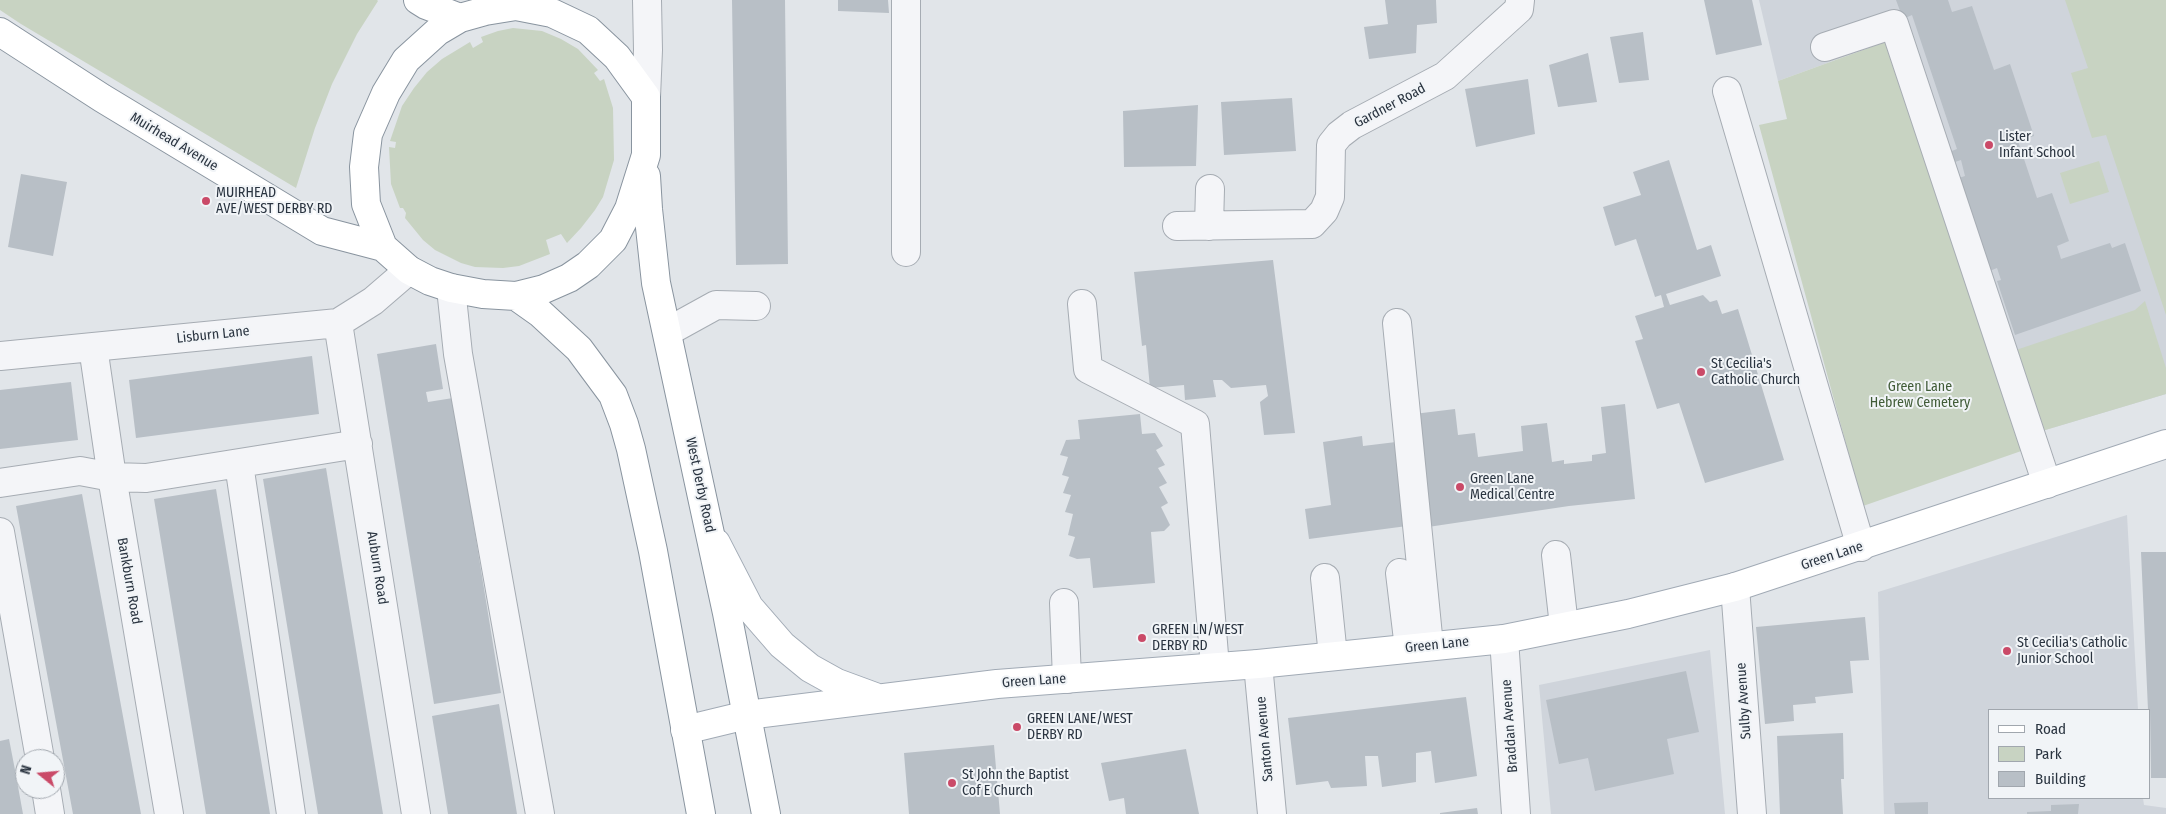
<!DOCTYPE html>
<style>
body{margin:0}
#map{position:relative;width:2166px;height:814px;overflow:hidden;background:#e1e5e9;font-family:"Fira Sans Condensed",sans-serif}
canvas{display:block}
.legend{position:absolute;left:1988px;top:709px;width:162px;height:90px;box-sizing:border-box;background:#f1f4f7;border:1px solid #a1a7ae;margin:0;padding:6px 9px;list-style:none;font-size:15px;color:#2a3440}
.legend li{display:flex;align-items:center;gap:10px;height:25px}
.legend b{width:25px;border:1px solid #a1a7ae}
.north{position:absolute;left:15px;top:749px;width:50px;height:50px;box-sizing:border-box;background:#f1f4f7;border:1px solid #a1a7ae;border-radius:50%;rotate:287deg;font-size:14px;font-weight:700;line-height:20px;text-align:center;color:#2a3440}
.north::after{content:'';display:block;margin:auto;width:18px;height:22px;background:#ca4a68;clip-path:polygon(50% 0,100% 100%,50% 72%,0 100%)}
</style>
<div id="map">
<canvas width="2166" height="814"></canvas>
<ul class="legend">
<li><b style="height:6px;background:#fff"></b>Road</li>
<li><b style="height:14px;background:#c8d3c2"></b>Park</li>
<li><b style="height:14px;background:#b8bfc6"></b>Building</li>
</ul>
<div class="north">N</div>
</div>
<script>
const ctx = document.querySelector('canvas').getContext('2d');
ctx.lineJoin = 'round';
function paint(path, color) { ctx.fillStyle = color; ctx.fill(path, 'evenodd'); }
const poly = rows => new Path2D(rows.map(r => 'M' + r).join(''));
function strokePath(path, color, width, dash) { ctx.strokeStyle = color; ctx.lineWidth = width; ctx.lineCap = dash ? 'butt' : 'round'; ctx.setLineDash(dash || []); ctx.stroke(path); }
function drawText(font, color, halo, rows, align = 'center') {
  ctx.font = font + ' "Fira Sans Condensed",sans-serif'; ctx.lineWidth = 4; ctx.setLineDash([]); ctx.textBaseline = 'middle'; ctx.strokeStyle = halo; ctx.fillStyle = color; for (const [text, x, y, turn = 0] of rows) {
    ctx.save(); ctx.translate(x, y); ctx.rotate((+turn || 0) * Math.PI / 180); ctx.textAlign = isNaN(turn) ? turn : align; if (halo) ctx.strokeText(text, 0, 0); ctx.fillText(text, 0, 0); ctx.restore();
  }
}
paint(poly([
 [1759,0,2166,0,2166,394,2042,431,2027,449,1885,42,1778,81],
 [2127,515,2138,710,1990,710,1990,798,2143,798,2144,805,2166,808,2166,814,1884,814,1878,592],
 [1710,650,1725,814,1551,814,1539,685]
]), '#cfd4db');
paint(poly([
 [0,0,377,0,378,1,357,34,332,84,315,128,296,188,21,24,0,10],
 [2065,0,2166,0,2166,315,2106,135,2092,138,2071,73,2088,68],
 [513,28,542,31,561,39,578,49,598,70,594,73,600,81,604,79,613,108,614,160,603,197,595,210,581,228,567,243,561,234,546,240,550,254,519,266,503,268,475,267,461,263,435,250,423,240,405,218,406,213,403,208,400,208,391,184,389,147,395,148,396,142,390,141,402,106,414,88,427,72,442,59,470,42,473,48,483,42,481,37,498,31],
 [1885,42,2027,449,1863,506,1759,125,1787,119,1778,81],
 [2099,161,2109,192,2070,204,2060,173],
 [2145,301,2166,368,2166,394,2042,431,2013,351,2135,310]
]), '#c8d3c2');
paint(poly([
 [732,0,785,0,788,264,736,265],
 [838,0,888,0,889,13,838,11],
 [1385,0,1436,0,1437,23,1417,25,1416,53,1369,59,1364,27,1388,24],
 [1704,0,1752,0,1762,45,1716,55],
 [1896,0,1948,0,1952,12,1972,6,1994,70,2010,64,2034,136,2018,141,2037,198,2052,193,2069,241,2057,246,2061,259,2110,243,2112,248,2125,243,2141,291,2015,335,1997,281,2001,280,1997,268,1982,274,1953,180,1965,176,1961,160,1952,163,1949,152,1957,149,1912,15,1903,19],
 [1643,32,1649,80,1619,83,1610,37],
 [1588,53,1597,102,1558,107,1549,65],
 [1528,79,1535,134,1476,147,1465,89],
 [1292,98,1296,151,1224,155,1221,102],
 [1198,105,1196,166,1124,167,1123,111],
 [1669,160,1697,250,1711,245,1721,276,1666,294,1670,305,1703,295,1710,302,1717,300,1722,314,1738,309,1784,460,1705,483,1679,403,1657,409,1635,341,1643,339,1635,316,1664,307,1661,295,1655,297,1636,239,1615,246,1603,207,1641,195,1633,172],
 [21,174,67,182,53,256,8,247],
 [1273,260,1295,433,1264,435,1260,402,1268,396,1266,385,1231,388,1222,380,1213,380,1216,397,1185,400,1184,385,1150,388,1146,345,1142,346,1134,272],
 [436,344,443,389,426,392,428,402,453,398,501,693,434,704,377,354],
 [312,356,319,414,136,438,129,380],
 [71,382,78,440,0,449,0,390],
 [1625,404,1635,499,1569,506,1428,527,1414,414,1455,409,1458,435,1475,433,1478,457,1523,451,1521,426,1547,423,1552,462,1564,460,1564,464,1592,461,1592,455,1606,453,1601,407],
 [1140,414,1142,434,1155,433,1163,446,1156,450,1165,465,1158,468,1167,483,1159,487,1168,503,1161,507,1170,525,1164,531,1151,532,1155,583,1093,588,1090,558,1077,559,1069,556,1075,537,1068,535,1073,514,1065,512,1071,495,1063,493,1069,477,1062,475,1068,457,1060,455,1066,440,1080,439,1078,420],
 [1362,436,1363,446,1396,442,1407,526,1309,539,1305,509,1331,505,1323,442],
 [326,468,383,814,318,814,263,479],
 [216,489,270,814,206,814,154,499],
 [82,494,141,814,73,814,16,506],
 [2141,552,2166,552,2166,778,2151,778,2150,710,2148,710],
 [1865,617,1869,660,1850,661,1853,693,1815,697,1816,703,1793,705,1794,721,1765,724,1756,627],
 [1686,671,1699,732,1667,739,1674,774,1595,791,1588,758,1559,764,1546,700],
 [1466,697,1477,776,1435,783,1431,751,1416,753,1416,782,1382,787,1378,756,1365,756,1367,786,1331,788,1328,781,1296,785,1288,718],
 [499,704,517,814,448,814,432,716],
 [1843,733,1844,779,1841,779,1843,814,1780,814,1777,736],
 [9,739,15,770,23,814,0,814,0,741],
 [994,745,1000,814,909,814,904,753],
 [1186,749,1199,814,1126,814,1124,798,1109,801,1101,763],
 [1928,802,1928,814,1895,814,1894,803],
 [2079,804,2078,814,2027,814,2027,812,2051,811,2051,805],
 [1477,808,1478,814,1440,814,1440,813]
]), '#b8bfc6');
const minor = poly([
 [1825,47,1894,24,2047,484],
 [1727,91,1861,547],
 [646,97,648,50,647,0],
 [1177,226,1312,224,1324,211,1330,197,1331,145,1339,135,1352,125,1445,76,1519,9,1520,0],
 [1209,226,1210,189],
 [906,252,906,0],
 [451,288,458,354,540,814],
 [1082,304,1088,369,1195,424,1215,667],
 [338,323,416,814],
 [1397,323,1429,646],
 [667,332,716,305,756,306],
 [93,347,112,477,169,814],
 [0,356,338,323,373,301,409,270],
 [239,464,291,814],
 [0,483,80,471,112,477,146,478,358,444],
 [0,532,40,759],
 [1556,555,1564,626],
 [1400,573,1409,648],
 [1325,578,1333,656],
 [1735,587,1752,814],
 [1064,603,1067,679],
 [1504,639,1516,814],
 [1258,664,1272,814],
 [46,789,50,814]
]);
const major = poly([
 [716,543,749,607,782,645,810,668,837,683,875,697],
 [685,730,747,715,997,684,1258,664,1504,639,1628,614,1735,587,2166,444]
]);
const highway = poly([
 [418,0,426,5,460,18],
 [516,6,552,13,588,30,617,57,646,97,646,155,629,209,613,240,588,265,569,278,544,289,516,296,483,294,451,288,430,281,409,270,383,247,366,204,364,167,368,134,386,93,406,60,438,31,460,18,485,11,516,6],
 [0,32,102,98,322,231,383,247],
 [646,176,648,209,656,283,727,613,766,814],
 [516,296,540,313,579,349,613,395,624,424,631,449,653,551,701,814]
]);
strokePath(minor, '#a6acb3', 30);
strokePath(major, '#a1aab5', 30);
strokePath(highway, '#89949f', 30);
strokePath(minor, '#f4f5f8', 28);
strokePath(major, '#fff', 28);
strokePath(highway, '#fff', 28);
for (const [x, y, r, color] of [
 [1989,145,5,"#ca4a68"],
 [206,201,5,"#ca4a68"],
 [1701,372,5,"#ca4a68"],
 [1460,487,5,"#ca4a68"],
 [1142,638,5,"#ca4a68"],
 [2007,651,5,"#ca4a68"],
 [1017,727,5,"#ca4a68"],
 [952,783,5,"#ca4a68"]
]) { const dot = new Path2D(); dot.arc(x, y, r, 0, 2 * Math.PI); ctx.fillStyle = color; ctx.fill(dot); strokePath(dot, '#f1f4f7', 2); }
drawText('14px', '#2a3440', '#f1f4f7', [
 ["Gardner Road",1390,106,-28],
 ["Muirhead Avenue",174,142,31],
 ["Lisburn Lane",213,335,-6],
 ["West Derby Road",700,485,78],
 ["Green Lane",1832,556,-18],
 ["Auburn Road",377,568,81],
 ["Bankburn Road",129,581,80],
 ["Green Lane",1437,645,-6],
 ["Green Lane",1034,681,-4],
 ["Sulby Avenue",1744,701,-94],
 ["Braddan Avenue",1510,726,-94],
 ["Santon Avenue",1265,739,-95]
]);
drawText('14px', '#2a3440', '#f1f4f7', [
 ["Lister",1999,137],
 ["Infant School",1999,153],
 ["MUIRHEAD",216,193],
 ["AVE/WEST DERBY RD",216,209],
 ["St Cecilia's",1711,364],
 ["Catholic Church",1711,380],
 ["Green Lane",1470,479],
 ["Medical Centre",1470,495],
 ["GREEN LN/WEST",1152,630],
 ["DERBY RD",1152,646],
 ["St Cecilia's Catholic",2017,643],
 ["Junior School",2017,659],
 ["GREEN LANE/WEST",1027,719],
 ["DERBY RD",1027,735],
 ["St John the Baptist",962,775],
 ["Cof E Church",962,791]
], 'left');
drawText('14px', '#415c38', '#f1f4f7', [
 ["Green Lane",1920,387],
 ["Hebrew Cemetery",1920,403]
]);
</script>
